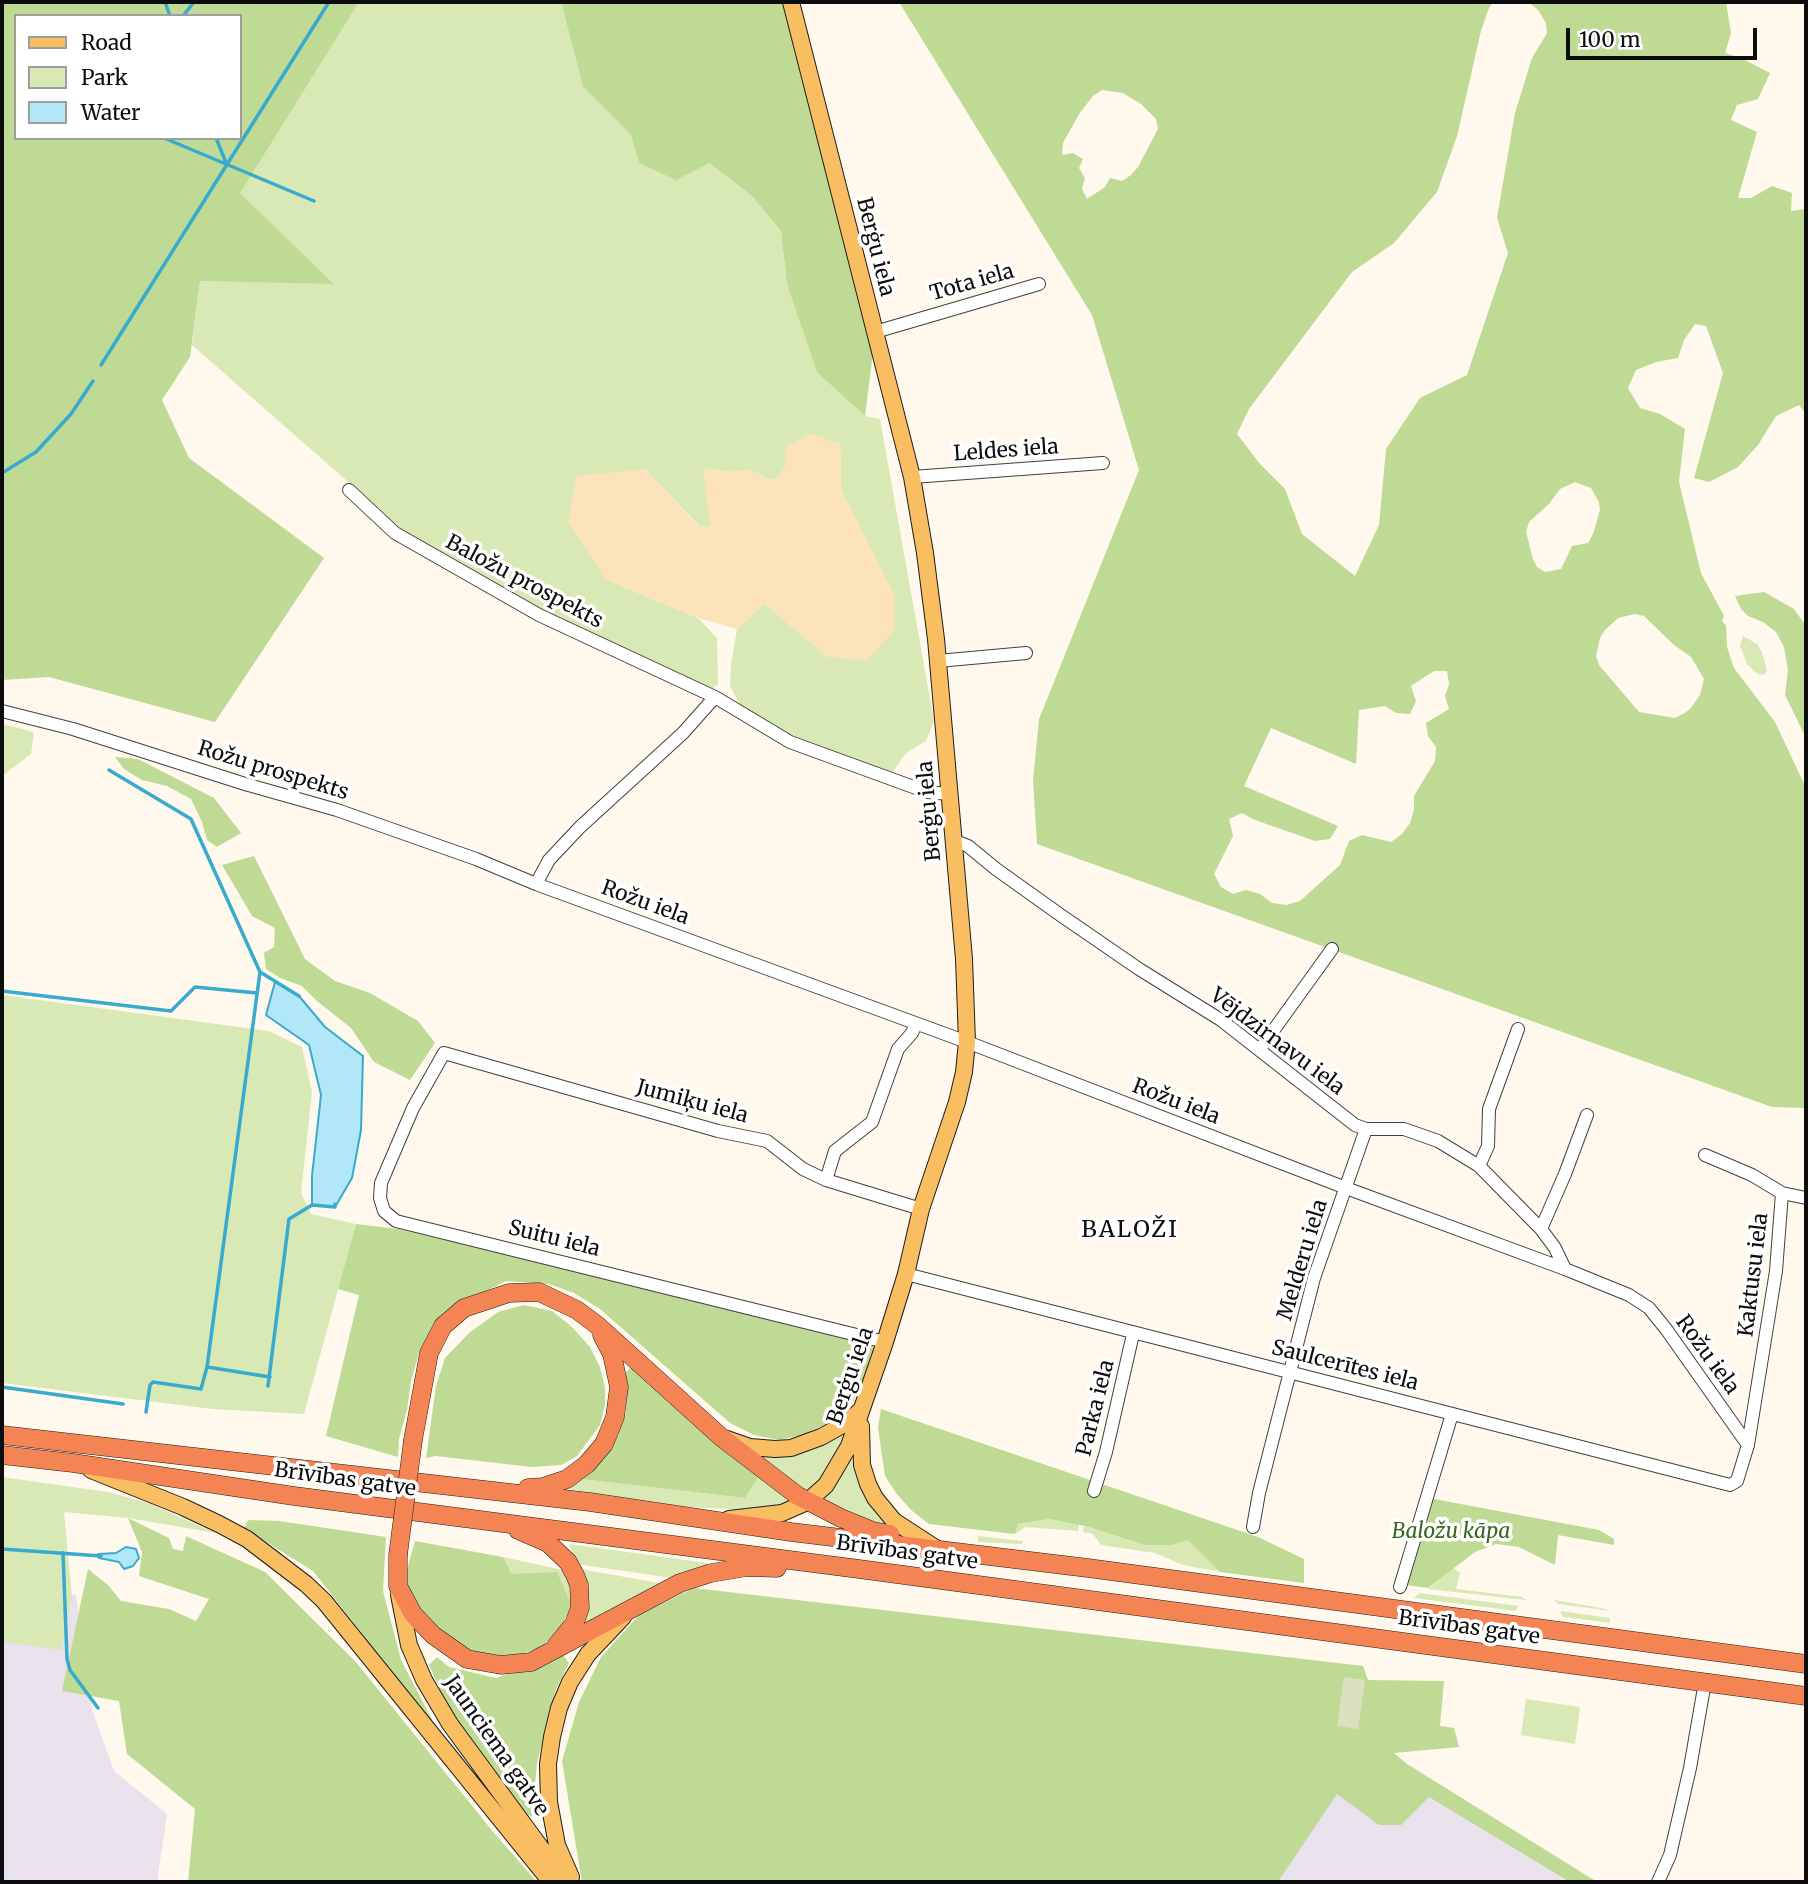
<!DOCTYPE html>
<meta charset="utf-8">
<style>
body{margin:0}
#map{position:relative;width:1808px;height:1884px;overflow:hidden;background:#fff8ec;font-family:Merriweather,serif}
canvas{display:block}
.frame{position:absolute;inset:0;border:4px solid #0d0d0d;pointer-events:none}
.legend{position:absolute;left:14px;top:14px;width:228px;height:126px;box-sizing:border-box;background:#fff;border:2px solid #9e9e9e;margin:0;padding:9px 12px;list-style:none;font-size:21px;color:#0d0d0d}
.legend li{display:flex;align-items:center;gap:14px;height:35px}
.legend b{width:35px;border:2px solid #9e9e9e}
.scale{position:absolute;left:1566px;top:28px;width:191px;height:32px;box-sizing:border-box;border:4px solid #0d0d0d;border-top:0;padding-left:9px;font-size:21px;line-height:24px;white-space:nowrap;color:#0d0d0d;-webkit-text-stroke:5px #fff;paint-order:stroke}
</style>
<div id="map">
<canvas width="1808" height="1884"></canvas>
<div class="frame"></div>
<ul class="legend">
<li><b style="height:9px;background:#f9bd62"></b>Road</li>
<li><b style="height:19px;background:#d9e9b6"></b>Park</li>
<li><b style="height:19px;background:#b1e7f6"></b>Water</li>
</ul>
<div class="scale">100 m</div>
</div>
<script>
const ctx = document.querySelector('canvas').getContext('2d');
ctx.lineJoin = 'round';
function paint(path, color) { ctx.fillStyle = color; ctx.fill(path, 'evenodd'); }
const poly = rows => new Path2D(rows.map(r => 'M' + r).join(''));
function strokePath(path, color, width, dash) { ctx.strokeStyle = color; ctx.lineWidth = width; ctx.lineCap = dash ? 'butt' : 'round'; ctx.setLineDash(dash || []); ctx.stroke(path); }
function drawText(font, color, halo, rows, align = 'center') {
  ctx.font = font + ' Merriweather,serif'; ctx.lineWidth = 7; ctx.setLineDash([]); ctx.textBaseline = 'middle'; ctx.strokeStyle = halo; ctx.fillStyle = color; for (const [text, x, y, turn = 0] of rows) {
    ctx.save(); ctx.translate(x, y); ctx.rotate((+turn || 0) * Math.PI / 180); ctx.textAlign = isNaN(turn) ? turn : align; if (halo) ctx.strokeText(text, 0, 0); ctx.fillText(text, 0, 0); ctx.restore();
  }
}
paint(poly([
 [2,1592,76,1595,92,1709,114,1771,167,1814,157,1882,2,1882],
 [1407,1764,1597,1882,1278,1882,1336,1794]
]), '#e9e1ec');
paint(poly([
 [359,2,561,2,583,87,631,135,639,163,709,163,752,196,781,233,787,284,865,416,880,419,934,721,926,741,906,753,891,774,774,728,741,707,730,686,731,665,737,629,764,603,828,657,895,597,841,490,840,444,786,447,786,465,777,480,767,479,751,470,733,472,704,469,711,526,699,526,645,469,605,579,698,618,717,638,718,684,710,690,613,648,402,534,355,488,192,345,200,281,333,283,239,193],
 [1743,636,1757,644,1762,652,1767,670,1765,674,1760,675,1755,672,1747,664,1740,646],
 [2,724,34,732,31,754,2,776],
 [2,995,269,1031,302,1047,312,1092,301,1193,311,1214,356,1224,304,1414,212,1409,2,1383],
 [841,1434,846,1440,836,1463,807,1496,751,1454,785,1456,823,1445],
 [850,1459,856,1459,887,1521,883,1528,817,1502,841,1475],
 [759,1476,794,1501,780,1507,748,1510,687,1507,568,1489,581,1479,745,1498],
 [2,1477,108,1492,148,1503,216,1533,128,1518,64,1512,72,1597,61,1650,2,1642],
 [1049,1519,1079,1524,1078,1531,1025,1527,1015,1534,1018,1524],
 [1084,1526,1144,1545,1172,1545,1188,1539,1220,1572,1183,1565,1155,1553,1101,1545,1093,1534,1083,1532],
 [978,1536,1023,1541,1022,1544,978,1542],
 [569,1544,707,1563,705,1570,672,1578,577,1564],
 [503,1557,563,1570,572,1590,572,1606,512,1574],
 [1453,1568,1460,1573,1456,1589,1522,1597,1526,1600,1428,1589],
 [580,1569,665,1584,576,1633],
 [1419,1593,1519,1606,1515,1611,1414,1598],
 [1554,1600,1601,1608,1612,1611,1558,1604],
 [1560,1611,1610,1618,1610,1623,1563,1617],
 [1526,1699,1580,1707,1575,1744,1521,1735]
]), '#d9e9b6');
paint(poly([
 [2,2,359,2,240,193,334,284,200,281,190,357,162,400,189,458,324,558,215,722,49,677,2,680],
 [16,16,240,16,240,138,16,138],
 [561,2,783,2,873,352,865,416,817,372,787,284,781,232,752,196,709,163,676,180,639,163,631,135,583,87],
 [899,2,1493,2,1489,8,1481,31,1457,136,1437,192,1394,243,1352,272,1249,409,1237,434,1260,464,1285,489,1302,534,1355,576,1379,525,1386,449,1420,398,1467,375,1508,253,1497,218,1515,113,1532,58,1547,33,1546,23,1538,10,1528,2,1726,2,1731,33,1725,53,1739,57,1770,73,1758,99,1737,105,1731,120,1757,132,1738,198,1751,198,1772,186,1792,193,1791,211,1806,209,1806,414,1799,405,1776,416,1758,445,1738,467,1709,482,1694,478,1723,373,1706,326,1695,324,1684,340,1678,358,1656,362,1636,370,1628,388,1640,408,1660,414,1685,429,1679,482,1701,573,1724,616,1722,621,1726,626,1727,647,1734,668,1775,722,1806,788,1806,1108,1772,1107,1037,844,1033,780,1039,719,1139,470,1092,315],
 [1102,90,1123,93,1141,104,1156,119,1158,129,1138,167,1131,175,1122,181,1110,178,1105,187,1087,199,1082,189,1085,178,1079,168,1083,159,1073,153,1062,155,1063,143,1079,114,1093,96],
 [1575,482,1591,488,1599,502,1600,510,1593,534,1588,543,1572,546,1561,569,1545,572,1537,567,1533,559,1526,532,1529,522,1549,504,1560,489],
 [1635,614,1644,616,1674,645,1691,657,1704,679,1700,695,1690,709,1683,714,1675,718,1639,712,1599,665,1596,656,1600,638,1605,630,1618,618],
 [1434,671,1447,671,1449,684,1445,696,1449,709,1426,723,1428,736,1436,747,1435,761,1414,796,1414,810,1410,823,1402,834,1391,842,1362,835,1349,841,1340,865,1300,901,1286,905,1272,903,1260,894,1246,890,1233,894,1221,887,1214,874,1233,836,1229,819,1242,813,1255,820,1315,841,1330,839,1338,826,1244,786,1271,728,1356,764,1359,710,1385,706,1396,713,1410,714,1416,701,1411,686],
 [1764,592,1794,609,1806,626,1806,738,1785,695,1788,670,1784,647,1776,632,1763,622,1748,616,1741,609,1735,596],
 [115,757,138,759,214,798,241,833,217,847,207,840,202,822,191,799,167,786,142,780,124,769],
 [254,856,305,959,335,981,370,993,418,1021,435,1043,410,1080,374,1062,351,1028,317,1001,302,986,280,978,266,969,264,953,274,947,275,928,252,916,222,865],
 [356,1224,398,1229,875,1342,861,1387,850,1406,830,1422,805,1434,780,1440,754,1435,730,1423,600,1309,574,1293,549,1284,506,1281,444,1312,432,1330,419,1353,411,1381,407,1410,399,1439,398,1457,326,1436,359,1295,338,1289],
 [524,1305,552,1311,571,1326,590,1347,600,1367,605,1387,605,1405,600,1425,577,1456,561,1465,531,1467,436,1456,426,1458,436,1386,445,1358,469,1333,498,1312],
 [631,1367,680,1412,759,1476,745,1498,581,1479,595,1468,618,1435,626,1413,627,1391,625,1373],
 [881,1409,1258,1537,1304,1559,1304,1583,1220,1572,1188,1540,1172,1545,1144,1545,1085,1526,1049,1519,1018,1524,1015,1534,929,1524,911,1510,896,1493,885,1476,878,1428],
 [1429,1498,1599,1530,1614,1539,1614,1545,1558,1535,1555,1565,1519,1547,1496,1544,1475,1552,1428,1588,1406,1585],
 [128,1518,169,1538,173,1549,183,1551,186,1536,265,1572,355,1661,494,1833,537,1882,188,1882,195,1809,127,1754,119,1701,62,1691,88,1569,108,1585,121,1601,169,1609,196,1621,209,1599,139,1576,142,1552],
 [248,1520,279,1521,386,1537,383,1591,401,1660,437,1729,313,1571,244,1528],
 [415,1541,503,1557,512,1574,557,1572,572,1606,561,1626,542,1647,512,1657,472,1652,444,1638,410,1595,405,1577],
 [694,1588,1363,1666,1368,1680,1444,1681,1440,1726,1454,1728,1459,1747,1394,1753,1407,1764,1597,1882,1570,1882,1429,1797,1401,1825,1379,1825,1337,1794,1278,1882,582,1882,562,1761,579,1702,601,1657,639,1615],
 [563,1655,569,1663,556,1689,537,1763,532,1817,521,1811,450,1712,429,1665,437,1657,449,1667,496,1678]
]), '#bfda95');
paint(poly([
 [811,434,840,444,841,490,895,597,894,631,866,661,828,657,764,603,737,629,698,618,605,579,568,522,576,476,645,469,698,526,710,526,703,469,733,472,751,470,767,479,777,479,786,465,785,447]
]), '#fbe2b9');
paint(poly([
 [1344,1677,1365,1680,1358,1729,1337,1726]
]), '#dbe0be');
const water = poly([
 [275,982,299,996,325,1027,363,1056,361,1130,352,1178,335,1207,312,1205,312,1176,321,1095,309,1045,266,1015,275,982],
 [126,1547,136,1549,139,1558,133,1566,124,1569,119,1562,99,1558,98,1554,116,1553,126,1547]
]);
paint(water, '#b1e7f6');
strokePath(water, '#37aace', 2);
strokePath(poly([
 [165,2,170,16],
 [183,16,194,2],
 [164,138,314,201],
 [216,138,227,165],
 [101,365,329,2],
 [2,473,36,452,71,414,93,381],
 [109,770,191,819,260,972,299,996],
 [2,991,171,1011,195,987,257,993],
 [207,1367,270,1377],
 [268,1386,289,1219,312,1205,335,1207,335,1204],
 [2,1387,123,1404],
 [146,1412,150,1385,153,1382,201,1389,207,1367,260,972],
 [2,1549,101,1556],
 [63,1553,67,1659,70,1670,98,1708]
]), '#37aace', 3.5);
const minor = poly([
 [875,332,1039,284],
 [912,477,1103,463],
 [349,490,395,533,539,615,715,697,790,742,927,792,949,794],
 [938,661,1026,653],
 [2,711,73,729,245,784,337,810,476,859,536,884,967,1042,1346,1188,1565,1269,1629,1295,1649,1308,1666,1329,1748,1445],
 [953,840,968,846,996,869,1059,914,1139,969,1221,1020,1355,1125,1366,1129,1404,1129,1438,1141,1479,1166,1541,1229,1555,1248,1565,1269],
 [536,884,549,860,580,827,683,733,715,697],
 [1260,1049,1332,949],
 [1705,1155,1752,1175,1782,1193,1806,1198],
 [1479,1166,1488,1146,1489,1109,1518,1029],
 [826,1180,835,1151,872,1122,898,1049,912,1033,916,1024],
 [1541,1229,1565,1174,1587,1115],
 [906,1274,1730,1485,1737,1481,1748,1445,1776,1271,1782,1193],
 [885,1342,396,1221,384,1211,380,1198,381,1183,413,1108,444,1053,718,1131,767,1141,803,1169,826,1180,921,1209],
 [1094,1491,1106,1452,1133,1334],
 [1253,1527,1259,1493,1314,1278,1366,1129],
 [1400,1587,1452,1414],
 [1658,1882,1670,1855,1690,1768,1705,1682]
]);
const major = poly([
 [861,1426,862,1465,868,1484,875,1498,894,1521,937,1549],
 [727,1439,750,1447,775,1449,791,1448,821,1437,848,1422,860,1411],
 [91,1470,183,1507,219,1524,247,1539,306,1584,324,1601,551,1882],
 [729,1519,782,1513,807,1502,826,1485,849,1446,885,1342,906,1274,921,1209,957,1102,964,1072,967,1042,964,959,936,639,925,553,912,477,791,2],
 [399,1595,409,1645,424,1680,450,1724,566,1882],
 [571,1877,557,1845,549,1802,548,1764,552,1737,559,1708,570,1682,588,1654,623,1617]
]);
const highway = poly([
 [2,1435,590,1502,791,1532,1088,1568,1806,1664],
 [413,1440,429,1353,443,1326,464,1308,509,1293,539,1292,577,1310,597,1325,721,1437,798,1496,841,1518,873,1531,890,1534],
 [2,1455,73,1463,294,1496,859,1569,1806,1696],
 [528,1488,543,1487,567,1479,587,1464,604,1444,615,1417,619,1387,612,1354,602,1335],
 [518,1530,548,1543,568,1562,575,1575,579,1585,580,1608,574,1624,556,1646],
 [398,1555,398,1586,413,1614,433,1635,467,1659,501,1665,531,1662,680,1583,711,1573,747,1567,777,1568]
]);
strokePath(minor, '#404040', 14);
strokePath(major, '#1e1e1e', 18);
strokePath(highway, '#1e1e1e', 19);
strokePath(minor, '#fff', 12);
strokePath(major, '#f9bd62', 16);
strokePath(highway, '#f58454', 18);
const highwayBridge = poly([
 [398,1555,413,1440]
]);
strokePath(highwayBridge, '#1e1e1e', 19, []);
strokePath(highwayBridge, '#f58454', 18);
drawText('21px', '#0d0d0d', '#fff', [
 ["Berģu iela",875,247,76],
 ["Tota iela",972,283,-16],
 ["Leldes iela",1006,451,-4],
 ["Baložu prospekts",524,582,28],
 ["Rožu prospekts",273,771,17],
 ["Berģu iela",930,811,-95],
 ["Rožu iela",645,903,20],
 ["Vējdzirnavu iela",1277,1042,37],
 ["Jumiķu iela",692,1102,15],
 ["Rožu iela",1176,1102,21],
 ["Suitu iela",554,1239,14],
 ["Melderu iela",1303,1260,-73],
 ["Kaktusu iela",1754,1275,-83],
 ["Rožu iela",1707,1355,54],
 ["Saulcerītes iela",1345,1366,14],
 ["Berģu iela",851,1376,-71],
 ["Parka iela",1096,1408,-76],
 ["Brīvības gatve",345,1480,8],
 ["Brīvības gatve",907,1553,8],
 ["Brīvības gatve",1469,1628,8],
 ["Jaunciema gatve",496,1746,55]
]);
drawText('italic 21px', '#37651d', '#fff', [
 ["Baložu kāpa",1451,1532]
]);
ctx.letterSpacing = '2px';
drawText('23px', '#0d0d0d', '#fff', [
 ["BALOŽI",1130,1230]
]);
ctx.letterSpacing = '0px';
</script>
